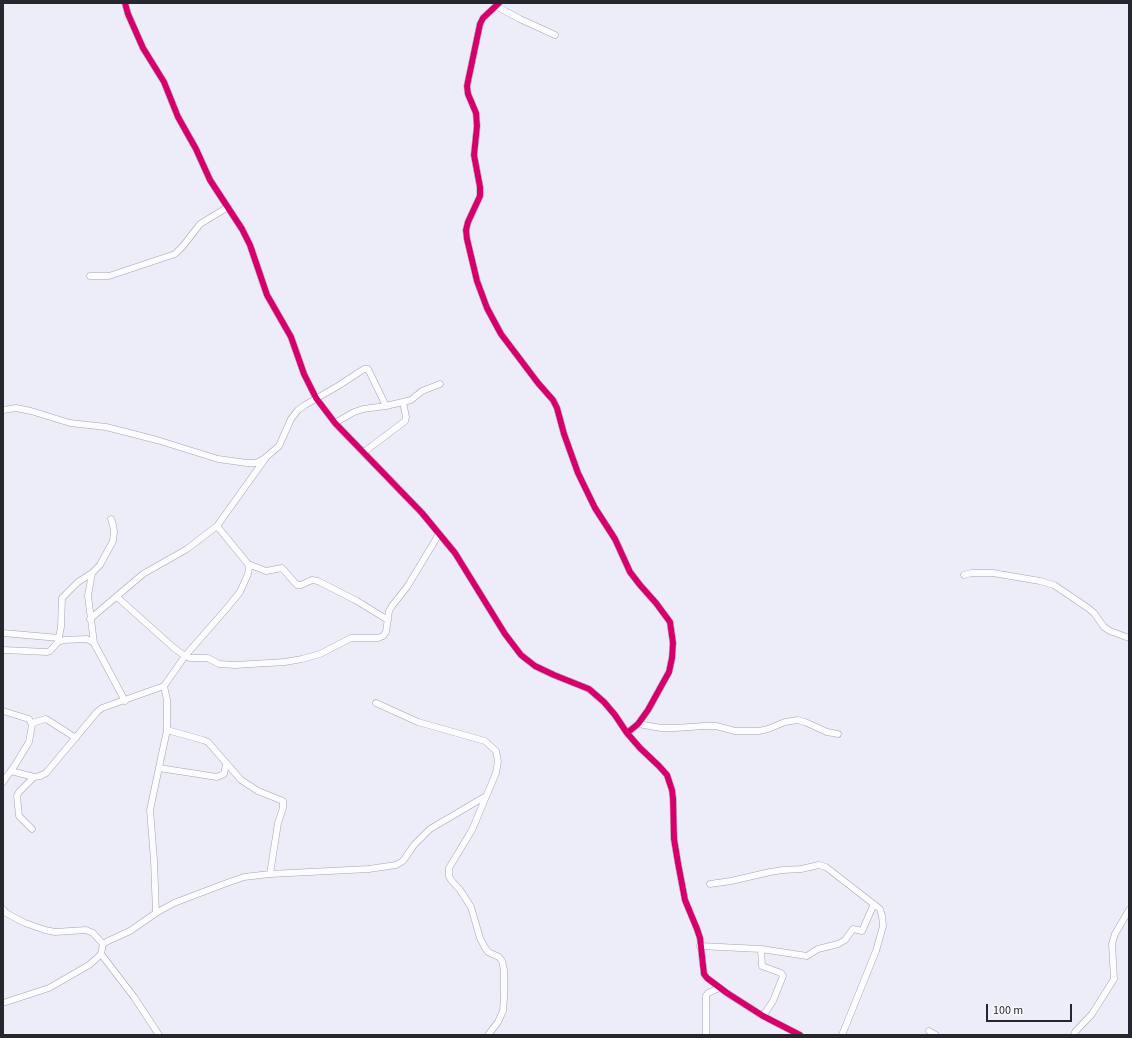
<!DOCTYPE html>
<style>
body{margin:0}
#map{position:relative;width:1132px;height:1038px;overflow:hidden;background:#ededf9;font-family:"Source Sans 3",sans-serif}
canvas{display:block}
.frame{position:absolute;inset:0;border:4px solid #26262e;pointer-events:none}
.scale{position:absolute;left:986px;top:1004px;width:86px;height:18px;box-sizing:border-box;border:2px solid #26262e;border-top:0;padding-left:5px;font-size:12px;line-height:14px;white-space:nowrap;color:#26262e;-webkit-text-stroke:3px #f8f8fc;paint-order:stroke}
</style>
<div id="map">
<canvas width="1132" height="1038"></canvas>
<div class="frame"></div>
<div class="scale">100 m</div>
</div>
<script>
const ctx = document.querySelector('canvas').getContext('2d');
ctx.lineJoin = 'round';
const poly = rows => new Path2D(rows.map(r => 'M' + r).join(''));
function strokePath(path, color, width, dash) { ctx.strokeStyle = color; ctx.lineWidth = width; ctx.lineCap = dash ? 'butt' : 'round'; ctx.setLineDash(dash || []); ctx.stroke(path); }
const street = poly([
 [125,3,128,14,143,48,164,82,178,117,196,149,210,180,242,229,250,245,267,295,291,337,304,374,316,398,335,423,422,513,455,553,505,634,521,655,535,666,554,675,589,689,604,702,615,715,627,733,640,748,659,766,667,775,672,790,673,798,674,839,678,863,685,900,697,929,700,938,704,974,707,978,727,993,763,1016,800,1035],
 [499,3,483,18,480,24,467,86,468,94,476,113,477,126,474,155,480,187,480,196,468,222,466,230,467,239,477,281,487,308,501,334,538,383,553,400,557,408,564,434,578,473,595,508,615,539,630,572,640,585,656,603,670,622,673,643,672,658,669,672,648,710,638,724,627,733],
 [496,6,520,19,555,35],
 [90,276,109,276,175,254,183,246,200,224,228,207],
 [3,410,16,408,31,411,70,423,106,427,157,440,218,459,247,463,256,463,265,458,279,446,291,419,298,410,305,405,338,386,364,369,368,369,386,406],
 [335,423,354,412,363,409,386,406,411,400,422,391,440,384],
 [364,452,405,421,406,417,403,402],
 [111,519,113,525,114,532,113,541,100,565,92,573,88,596,94,643,125,701],
 [248,564,266,571,282,568,297,585,301,585,312,580,318,581,357,601,388,620],
 [964,575,971,573,993,573,1040,581,1054,585,1088,608,1094,613,1104,627,1110,631,1129,638],
 [117,597,174,648,185,656,190,658,208,658,219,664,235,665,285,662,302,659,320,654,351,638,378,638,383,636,386,632,389,611,392,606,407,587,439,534],
 [90,619,143,574,187,549,217,526,265,459],
 [3,633,59,638],
 [58,642,61,627,62,598,78,582,92,573],
 [3,650,47,652,50,651,58,642,64,640,87,639,94,643],
 [376,703,418,722,485,741,496,751,498,761,496,773,472,830,449,868,449,876,451,880,460,890,471,907,480,938,484,946,488,952,499,957,502,961,504,970,504,998,503,1011,498,1022,488,1035],
 [3,711,29,719,32,725,29,742,15,765,3,782],
 [32,723,46,719,76,738],
 [638,724,661,728,675,728,704,726,716,726,735,731,759,731,768,729,785,722,798,720,805,722,827,732,838,734],
 [167,730,203,740,208,742,241,780,258,791,283,801,283,808,278,823,270,874],
 [159,768,217,777,224,774,226,764],
 [11,771,34,777],
 [32,829,19,816,17,796,19,792,34,777,40,776,46,773,97,712,102,708,164,686,185,656,227,608,240,592,248,574,249,568,248,564,217,526],
 [710,884,731,881,770,872,783,870,801,869,819,865,826,867,880,909,882,916,883,926,876,951,842,1035],
 [3,909,6,913,25,923,45,930,55,932,86,930,93,933,103,944],
 [156,913,154,860,150,810,167,730,167,700,164,686],
 [700,946,761,949,807,956,818,949,838,944,845,940,853,929,862,931,874,904],
 [761,949,762,966,781,973,783,976,773,1001,763,1016],
 [101,954,134,997,159,1035],
 [3,1003,49,988,89,965,97,958,101,954,103,944,108,941,130,931,156,913,174,903,224,884,244,877,270,874,369,869,396,865,403,861,414,845,430,829,486,796],
 [929,1031,936,1035],
 [706,1035,706,996,708,993,717,989,717,986],
 [1074,1035,1075,1032,1092,1014,1114,979,1112,944,1115,934,1129,910]
]);
strokePath(street, '#a3a3ac', 7);
strokePath(street, '#fcfcfe', 6);
strokePath(poly([
 [125,3,128,14,143,48,164,82,178,117,196,149,210,180,242,229,250,245,267,295,291,337,304,374,316,398,335,423,422,513,455,553,505,634,521,655,535,666,554,675,589,689,604,702,615,715,627,733,640,748,659,766,667,775,672,790,673,798,674,839,678,863,685,900,697,929,700,938,704,974,707,978,727,993,763,1016,800,1035],
 [499,3,483,18,480,24,467,86,468,94,476,113,477,126,474,155,480,187,480,196,468,222,466,230,467,239,477,281,487,308,501,334,538,383,553,400,557,408,564,434,578,473,595,508,615,539,630,572,640,585,656,603,670,622,673,643,672,658,669,672,648,710,638,724,627,733]
]), '#d6006c', 6);
</script>
